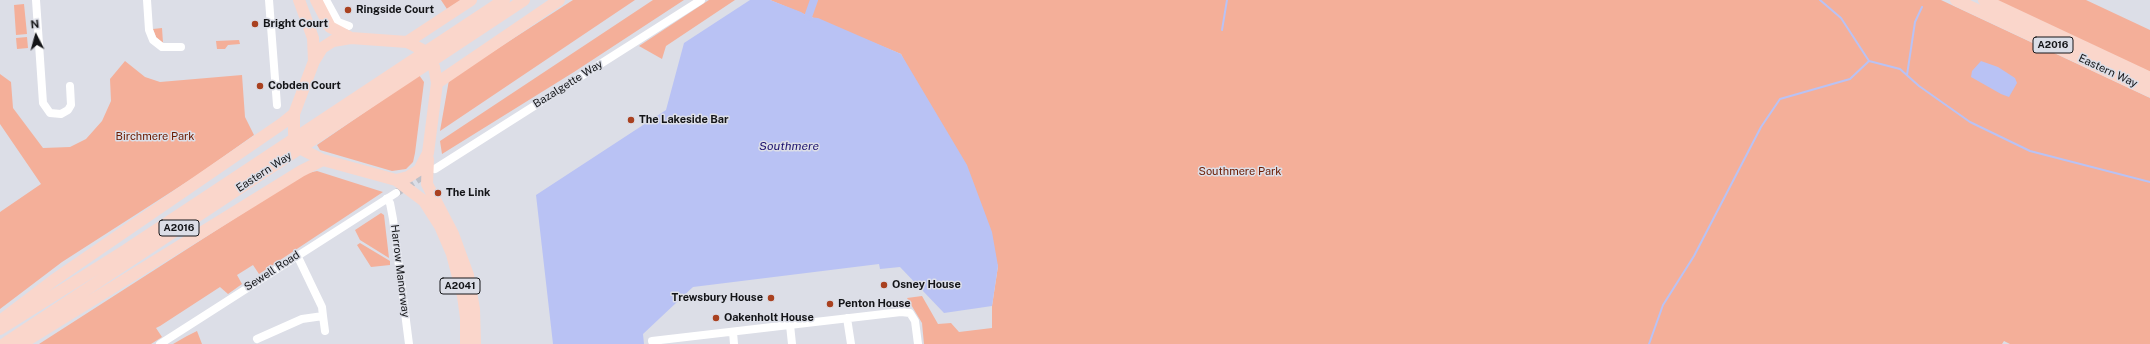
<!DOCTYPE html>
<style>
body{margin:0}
#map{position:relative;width:2150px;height:344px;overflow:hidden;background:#dcdee7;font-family:"Public Sans",sans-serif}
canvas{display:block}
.north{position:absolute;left:16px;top:16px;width:40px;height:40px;-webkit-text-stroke:3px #dcdee7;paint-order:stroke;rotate:354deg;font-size:11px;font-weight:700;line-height:16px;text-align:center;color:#141518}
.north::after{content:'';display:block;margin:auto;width:14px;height:18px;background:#141518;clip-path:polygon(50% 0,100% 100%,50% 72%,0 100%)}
</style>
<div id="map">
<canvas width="2150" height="344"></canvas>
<div class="north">N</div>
</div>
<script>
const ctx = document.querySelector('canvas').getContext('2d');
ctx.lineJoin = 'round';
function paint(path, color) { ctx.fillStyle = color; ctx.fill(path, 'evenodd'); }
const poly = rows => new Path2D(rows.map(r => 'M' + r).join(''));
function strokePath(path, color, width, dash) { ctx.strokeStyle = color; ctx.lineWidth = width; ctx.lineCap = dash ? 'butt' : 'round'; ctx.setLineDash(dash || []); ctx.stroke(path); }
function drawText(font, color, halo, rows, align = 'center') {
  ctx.font = font + ' "Public Sans",sans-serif'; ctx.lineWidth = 3; ctx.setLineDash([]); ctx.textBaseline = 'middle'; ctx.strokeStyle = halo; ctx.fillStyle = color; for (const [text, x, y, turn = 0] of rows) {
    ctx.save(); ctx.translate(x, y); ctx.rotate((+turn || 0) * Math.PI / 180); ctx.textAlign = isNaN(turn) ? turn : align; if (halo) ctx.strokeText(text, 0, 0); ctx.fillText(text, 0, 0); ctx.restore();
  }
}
paint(poly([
 [441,0,461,0,447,9],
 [573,0,635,0,440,131,449,80],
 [653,0,684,0,574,72,442,154,440,141],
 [709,0,735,0,666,46,662,59,639,46],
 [770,0,1941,0,2150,98,2150,344,2010,344,2004,341,2002,344,924,344,922,323,907,298,922,296,938,324,951,323,959,332,992,328,992,306,998,266,901,54],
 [1996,0,2086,0,2150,30,2150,72],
 [24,4,27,34,16,35,14,5],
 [162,28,163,43,156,37,153,29],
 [27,37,28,48,17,49,16,38],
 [239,40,240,44,228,45,225,49,217,49,216,41],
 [125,61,145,77,160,82,242,75,245,117,254,135,196,176,62,262,0,309,0,212,41,184,0,124,0,74,11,82,13,108,43,148,70,147,86,139,102,121,111,101,110,79],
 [419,75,424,82,415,153,413,162,406,169,392,171,320,150,317,145],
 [317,171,383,192,259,274,253,265,237,275,242,284,228,294,220,287,160,326,156,328,162,337,151,344,39,344,304,174],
 [381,213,384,215,389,258,360,240,355,230],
 [360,243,390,261,390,265,371,267,357,245],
 [197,331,202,344,173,344,187,336]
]), '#f4af99');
paint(poly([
 [750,0,770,0,801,12,809,17,818,18,901,54,967,165,992,232,998,266,992,306,944,313,900,267,880,269,879,264,693,287,643,334,644,344,553,344,536,195,666,110,684,43],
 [1981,61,1998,67,2015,78,2017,83,2009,97,2001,94,1971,77,1972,71]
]), '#b9c2f4');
strokePath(poly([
 [1820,0,1841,18,1869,61,1900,69,1919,86,1970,122,2030,151,2150,182],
 [1222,30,1227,0],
 [1907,75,1915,22,1922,7],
 [1649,344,1663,305,1694,256,1761,127,1780,99,1850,79,1869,61]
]), '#b9c2f4', 2);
strokePath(poly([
 [808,17,814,0]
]), '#b9c2f4', 8);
strokePath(poly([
 [396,193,429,172]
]), '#bec0c8', 8, [8, 4]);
strokePath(poly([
 [36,0,43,103,50,113,61,114,68,110,71,105,70,86],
 [147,0,149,30,153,40,162,47,181,47],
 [269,0,277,105],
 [326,0,338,22,349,26],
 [435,169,701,0],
 [386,199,390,203,393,219,409,344],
 [323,316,325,331],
 [847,318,851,344],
 [790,325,792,344],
 [733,332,734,344],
 [257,339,302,319,323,316,322,307,297,255],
 [652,341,901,312,910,313,915,321,918,344],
 [160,344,396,193]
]), '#fff', 8);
strokePath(poly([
 [299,0,313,38,314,61],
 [316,0,330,27,351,38],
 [1956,0,2150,91],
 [1984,0,2150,78],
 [351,38,407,42,421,49,428,56,434,67,437,83,428,153,419,170,408,177,396,180,323,160,305,151,298,143,294,134,294,114,314,61,322,48,333,41,351,38],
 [407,42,471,0],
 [437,83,559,0],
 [428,159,427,184,453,234,468,275,474,309,475,344],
 [396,180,424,201,440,226,452,254,463,296,466,318,466,344],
 [0,321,54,280,283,123,294,114],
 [0,329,126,250,504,0],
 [4,344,524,0],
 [21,344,301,171,323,160]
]), '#fad6cb', 12);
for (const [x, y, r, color] of [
 [348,10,4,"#a94120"],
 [255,24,4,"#a94120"],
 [260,86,4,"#a94120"],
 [631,120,4,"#a94120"],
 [438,193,4,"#a94120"],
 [884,285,4,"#a94120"],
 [771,298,4,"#a94120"],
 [830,304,4,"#a94120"],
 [716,318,4,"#a94120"]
]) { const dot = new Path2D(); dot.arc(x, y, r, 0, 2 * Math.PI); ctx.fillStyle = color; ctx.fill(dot); strokePath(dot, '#dcdee7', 1.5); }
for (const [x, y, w] of [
 [2053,45,40],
 [179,228,40],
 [460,286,40]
]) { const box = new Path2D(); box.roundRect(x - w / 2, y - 8, w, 16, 3); ctx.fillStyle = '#dcdee7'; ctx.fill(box); strokePath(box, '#141518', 1); }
drawText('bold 10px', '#141518', null, [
 ["A2016",2053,45],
 ["A2016",179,228],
 ["A2041",460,286]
]);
drawText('bold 11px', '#141518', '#dcdee7', [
 ["Ringside Court",356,10],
 ["Bright Court",263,24],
 ["Cobden Court",268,86],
 ["The Lakeside Bar",639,120],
 ["The Link",446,193],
 ["Osney House",892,285],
 ["Trewsbury House",763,298,"right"],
 ["Penton House",838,304],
 ["Oakenholt House",724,318]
], 'left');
drawText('11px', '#141518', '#dcdee7', [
 ["Eastern Way",2108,71,25],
 ["Bazalgette Way",568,84,-32],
 ["Eastern Way",264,172,-33],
 ["Sewell Road",272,271,-33],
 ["Harrow Manorway",400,271,83]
]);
drawText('11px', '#6a1a00', '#dcdee7', [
 ["Birchmere Park",155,137],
 ["Southmere Park",1240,172]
]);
drawText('italic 12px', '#1d126f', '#dcdee7', [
 ["Southmere",789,146]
]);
</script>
